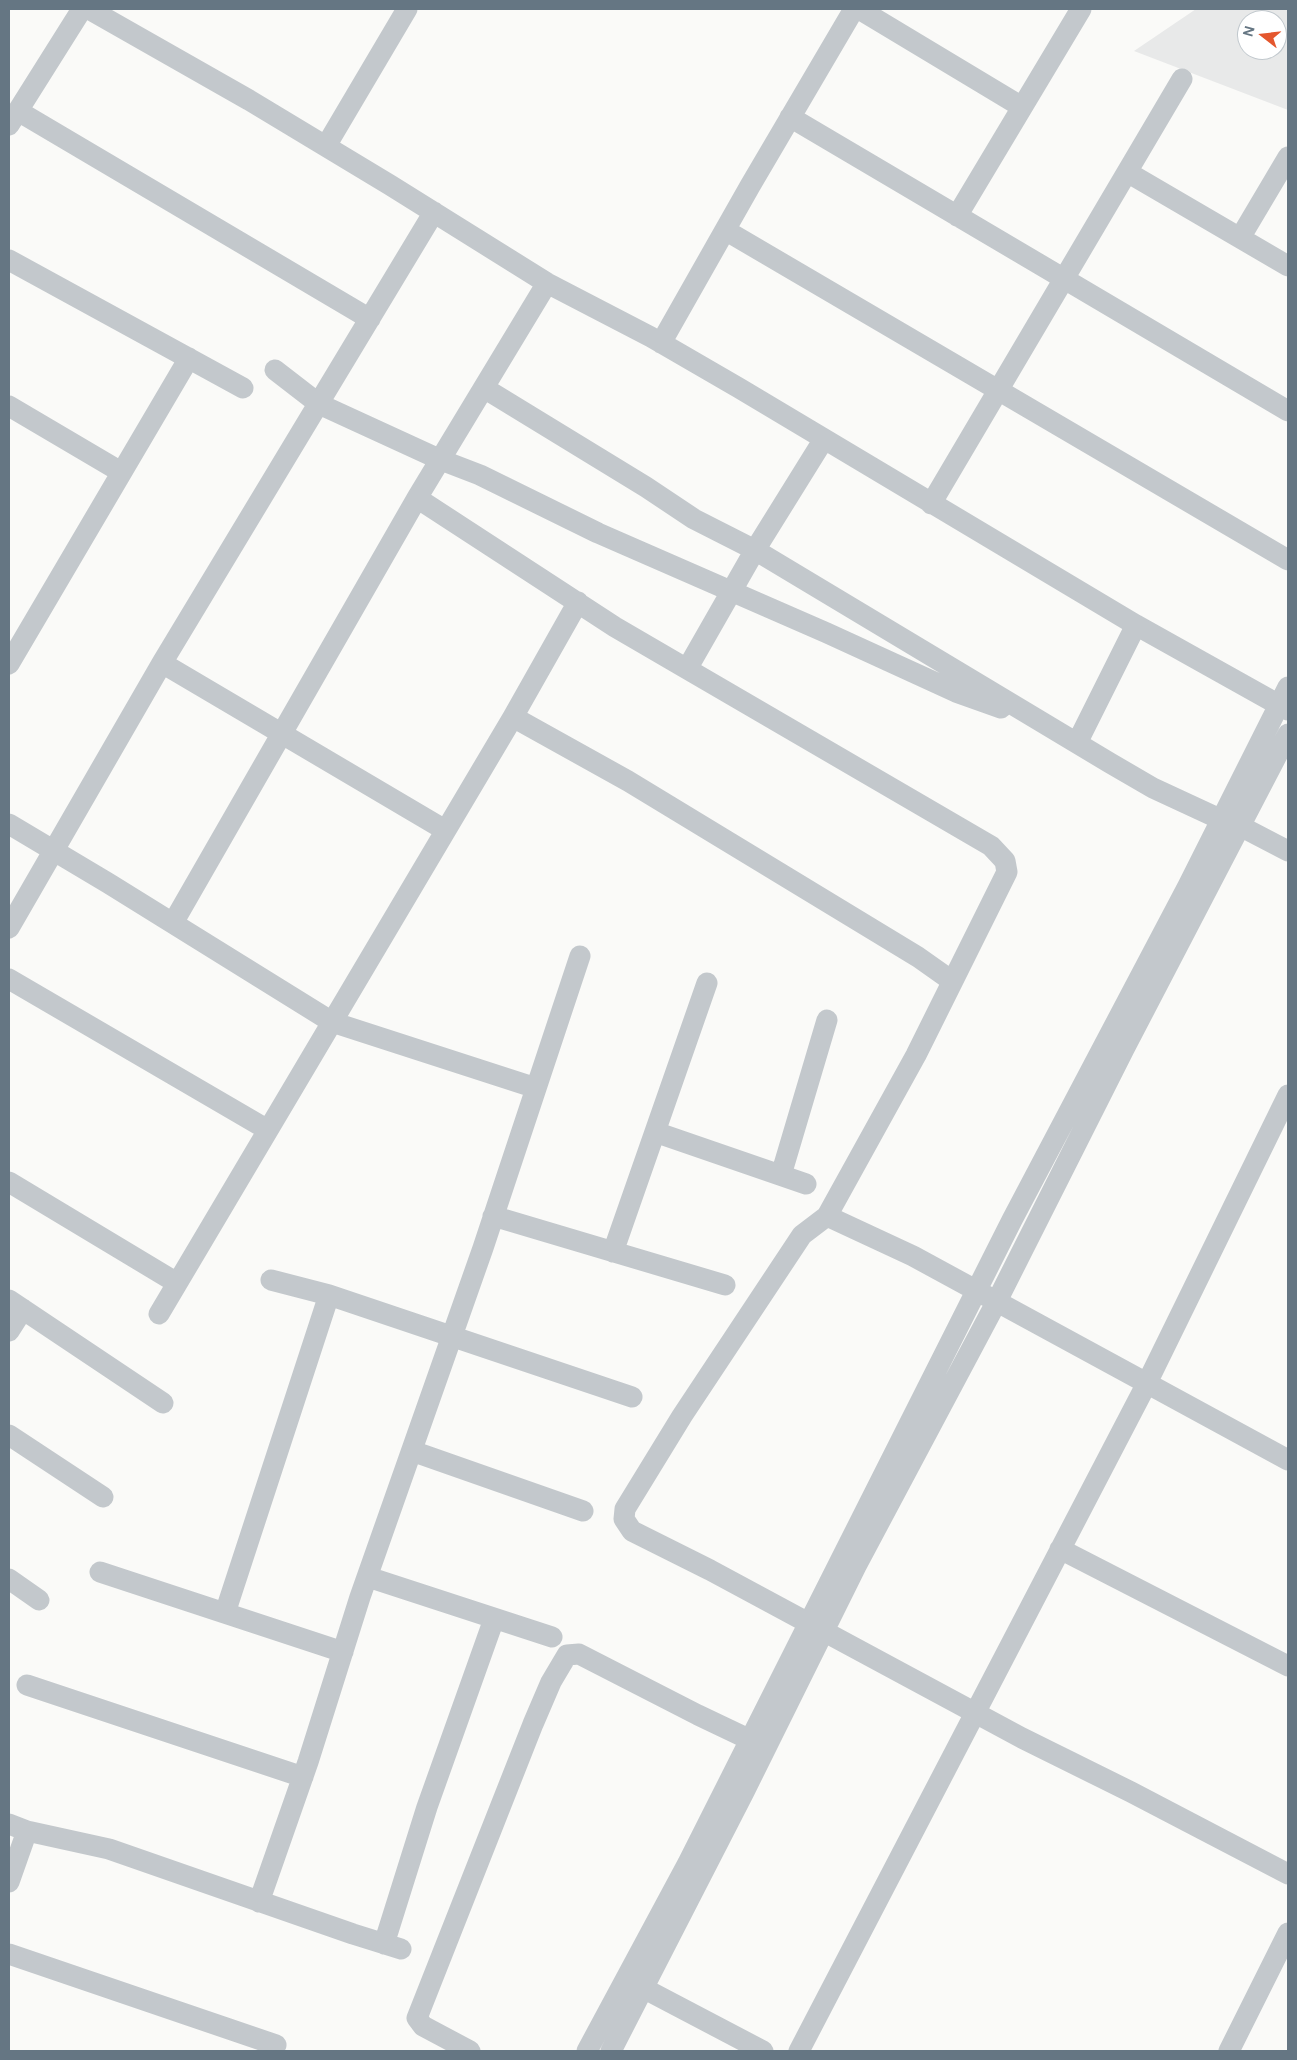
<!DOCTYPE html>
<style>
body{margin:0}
#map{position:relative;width:1297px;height:2060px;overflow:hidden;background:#fafaf8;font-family:"DM Sans",sans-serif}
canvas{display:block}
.frame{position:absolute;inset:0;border:10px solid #657683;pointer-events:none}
.north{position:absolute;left:1237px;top:10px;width:50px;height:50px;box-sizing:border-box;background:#fff;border:1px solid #c1c8cd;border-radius:50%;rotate:286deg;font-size:14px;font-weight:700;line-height:20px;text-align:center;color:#657683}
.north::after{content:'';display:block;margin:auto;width:18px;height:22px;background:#e4572e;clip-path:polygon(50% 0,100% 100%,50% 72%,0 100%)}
</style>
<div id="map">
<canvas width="1297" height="2060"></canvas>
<div class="frame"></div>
<div class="north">N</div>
</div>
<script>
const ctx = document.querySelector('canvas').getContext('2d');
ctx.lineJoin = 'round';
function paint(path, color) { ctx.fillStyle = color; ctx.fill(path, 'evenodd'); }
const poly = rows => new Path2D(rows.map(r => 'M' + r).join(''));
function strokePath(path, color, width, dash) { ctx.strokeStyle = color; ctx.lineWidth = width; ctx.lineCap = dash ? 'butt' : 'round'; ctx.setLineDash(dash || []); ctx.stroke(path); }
paint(poly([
 [1196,9,1288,9,1288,110,1134,51],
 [1247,20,1277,20,1277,50,1247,50]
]), '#e8e9e9');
strokePath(poly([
 [89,9,249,100,390,185,547,283,651,337,739,388,1136,625,1288,710],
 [859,9,1022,107],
 [18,111,370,319],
 [790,117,1288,411],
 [9,125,82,9],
 [326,146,407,9],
 [1127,172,1288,266],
 [957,216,1081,9],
 [725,230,1288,560],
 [1240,238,1288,157],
 [9,260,243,388],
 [661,343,750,186,854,9],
 [275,370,319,404,441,460,480,475,598,533,827,633,956,692,1001,708],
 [484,388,646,487,694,519,755,550,1110,763,1153,788,1222,820],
 [9,406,121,472],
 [417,498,615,627,991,846,1005,861,1007,872,916,1055,827,1216,802,1235,682,1416,625,1509,624,1519,632,1531,710,1570,1022,1738,1131,1792,1288,1874],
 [931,504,1182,79],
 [162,663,445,830],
 [9,664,189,358],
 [687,669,755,550,824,439],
 [513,717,628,781,918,957,952,981],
 [1077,743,1136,625],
 [9,824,108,883,332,1022,536,1088],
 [1240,826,1288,851],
 [173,923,417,498,547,283],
 [9,928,162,663,434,212],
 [9,979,268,1130],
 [655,1132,806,1184],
 [781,1175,827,1020],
 [9,1182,177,1283],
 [493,1216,725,1285],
 [827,1216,913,1256,1288,1460],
 [613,1252,707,983],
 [271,1280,329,1295,632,1397],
 [9,1300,163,1403],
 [159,1314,513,717,578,602],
 [9,1331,23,1309],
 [9,1435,103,1497],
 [412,1451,583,1511],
 [1060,1549,1288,1666],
 [100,1572,343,1652],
 [368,1577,552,1637],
 [9,1579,39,1600],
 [225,1613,329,1295],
 [27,1685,303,1777],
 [9,1824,27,1831,109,1849,353,1934,401,1949],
 [9,1882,27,1831],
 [259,1902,308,1762,360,1597,483,1248,580,956],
 [384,1944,427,1807,494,1619],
 [9,1954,276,2045],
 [643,1988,763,2051],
 [470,2051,423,2026,417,2018,533,1724,551,1682,567,1655,579,1654,698,1715,761,1745],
 [587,2051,688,1863,1012,1220,1188,886,1288,687],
 [611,2051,744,1792,856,1566,997,1301,1124,1049,1288,734],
 [799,2051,1147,1383,1288,1095],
 [1229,2051,1288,1933]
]), '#c3c8cc', 21);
</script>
